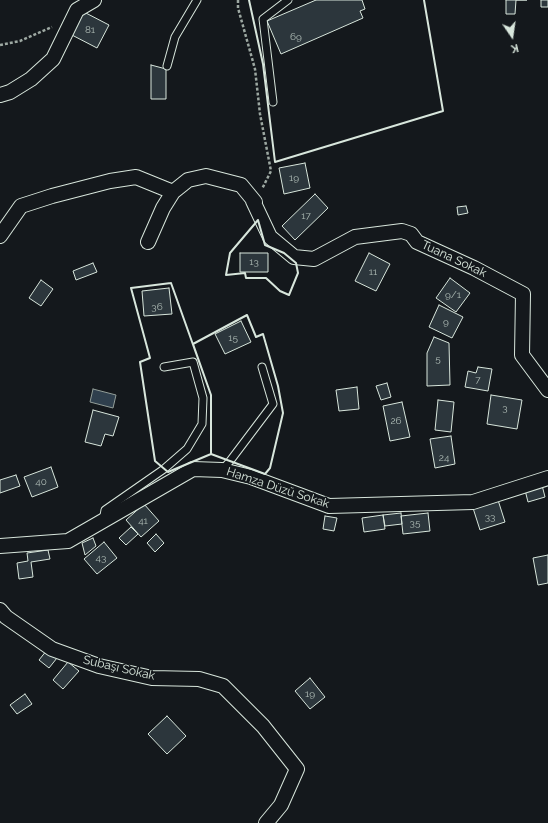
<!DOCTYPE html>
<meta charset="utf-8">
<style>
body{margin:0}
#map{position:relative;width:548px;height:823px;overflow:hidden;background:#14181c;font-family:Raleway,sans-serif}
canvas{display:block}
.north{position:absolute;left:492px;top:16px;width:40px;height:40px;-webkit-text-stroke:3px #14181c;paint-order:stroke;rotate:167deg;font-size:11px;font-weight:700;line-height:16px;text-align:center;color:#d8e6dc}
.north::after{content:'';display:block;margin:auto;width:14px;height:18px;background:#d8e6dc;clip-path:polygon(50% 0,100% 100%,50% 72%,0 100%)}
</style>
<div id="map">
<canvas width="548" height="823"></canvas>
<div class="north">K</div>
</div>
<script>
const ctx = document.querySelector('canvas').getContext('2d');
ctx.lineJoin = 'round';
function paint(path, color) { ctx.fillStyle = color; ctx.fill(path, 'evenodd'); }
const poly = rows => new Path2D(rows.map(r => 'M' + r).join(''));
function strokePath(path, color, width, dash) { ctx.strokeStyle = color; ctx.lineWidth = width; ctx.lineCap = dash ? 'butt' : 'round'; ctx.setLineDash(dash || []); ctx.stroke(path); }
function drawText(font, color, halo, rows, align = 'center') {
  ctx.font = font + ' Raleway,sans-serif'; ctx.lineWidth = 3; ctx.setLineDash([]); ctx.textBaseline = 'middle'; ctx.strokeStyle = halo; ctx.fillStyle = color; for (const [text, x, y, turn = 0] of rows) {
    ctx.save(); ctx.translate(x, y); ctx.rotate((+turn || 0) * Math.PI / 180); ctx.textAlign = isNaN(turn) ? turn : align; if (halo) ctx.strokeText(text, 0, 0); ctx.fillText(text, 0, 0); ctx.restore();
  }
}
const water = poly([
 [93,389,116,395,113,408,90,402,93,389]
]);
paint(water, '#2f3f4d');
strokePath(water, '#939e99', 1);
const building = poly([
 [316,0,362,0,365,9,360,11,363,18,281,54,267,21,316,0],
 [506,0,527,0,516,0,515,14,506,14,506,0],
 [541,0,548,0,548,7,541,7,541,0],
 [82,11,109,25,97,48,70,34,82,11],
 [151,65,166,69,166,99,151,99,151,65],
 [305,163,310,188,284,194,279,168,305,163],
 [315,194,328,208,295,240,282,226,315,194],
 [466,206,468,213,458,215,457,207,466,206],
 [240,253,268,253,268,272,240,272,240,253],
 [369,253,390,264,376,291,355,281,369,253],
 [93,263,97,272,76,280,73,271,93,263],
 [450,278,470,293,456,312,436,298,450,278],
 [41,280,53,289,41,306,29,298,41,280],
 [169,288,172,314,144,316,142,291,169,288],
 [439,305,463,317,452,338,429,327,439,305],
 [241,321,251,342,225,354,215,334,241,321],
 [434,337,449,343,450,385,427,386,427,353,434,337],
 [478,367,492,369,488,391,465,387,468,371,476,373,478,367],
 [387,383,391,397,381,400,376,386,387,383],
 [357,387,359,409,339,411,336,390,357,387],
 [491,395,522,400,517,429,487,424,491,395],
 [438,400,454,402,451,432,435,430,438,400],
 [402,402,410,437,390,441,383,406,402,402],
 [93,410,119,417,113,436,105,434,101,446,85,442,93,410],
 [451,436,455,464,435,468,430,439,451,436],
 [51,467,58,487,32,497,24,477,51,467],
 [16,475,20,486,0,493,0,480,16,475],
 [542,485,545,497,528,502,525,490,542,485],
 [498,500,505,522,480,530,473,508,498,500],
 [144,504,159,521,141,537,126,520,144,504],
 [401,513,402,524,385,526,383,515,401,513],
 [428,513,430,531,403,534,401,516,428,513],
 [383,515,385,529,364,532,362,518,383,515],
 [325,516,337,518,334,531,323,529,325,516],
 [131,527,138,534,126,545,119,538,131,527],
 [156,534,164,543,155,552,147,543,156,534],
 [93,538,96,546,85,555,82,543,93,538],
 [104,542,117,558,97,574,84,559,104,542],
 [48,550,50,559,31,562,33,577,19,579,17,563,28,561,27,553,48,550],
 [548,555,548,583,538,585,533,558,548,555],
 [47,650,57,658,49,668,39,660,47,650],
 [68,662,79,671,63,689,53,680,68,662],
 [310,678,325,697,310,709,295,691,310,678],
 [25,694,32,704,17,714,10,705,25,694],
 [167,716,186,736,167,754,148,734,167,716]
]);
paint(building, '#2c363c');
strokePath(building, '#d8e6dc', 1);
const service = poly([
 [167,66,175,37,197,0],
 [273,102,263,19,288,0],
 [222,470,230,461,273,404,262,367],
 [103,521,105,510,164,469,187,449,202,424,203,398,193,362,164,367]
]);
const minor = poly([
 [0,95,10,92,31,79,53,59,77,10,94,0],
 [0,236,21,206,52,196,110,181,136,177,173,192],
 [148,242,163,208,173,192,188,180,206,176,241,185,255,202,253,201,270,237,294,257,314,259,355,237,402,231,411,234,417,242,474,268,523,294,522,355,548,390],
 [0,546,68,541,193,469,222,470,251,477,329,506,473,502,548,478],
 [0,610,6,617,52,649,99,666,152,678,199,679,223,686,263,726,297,769,281,805,266,823]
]);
strokePath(service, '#d8e6dc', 9);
strokePath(minor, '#d8e6dc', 16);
strokePath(poly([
 [238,0,238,8,255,69,260,114,271,171,262,189],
 [0,45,20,41,52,27]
]), '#9da8a2', 2.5, [3, 2]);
strokePath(service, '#14181c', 7);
strokePath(minor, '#14181c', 14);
strokePath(poly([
 [249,0,263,64,275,162,443,111,424,0],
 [258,220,265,245,284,253,296,263,298,273,289,295,280,291,266,278,246,278,245,273,226,275,230,253,258,220],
 [171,283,211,395,211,454,168,472,155,461,140,362,150,358,131,288,171,283],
 [247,315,256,337,263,334,278,386,283,413,270,468,265,474,211,454,211,395,193,344,247,315]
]), '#d8e6dc', 2);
drawText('10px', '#adbab4', null, [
 ["81",90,30],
 ["69",296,37],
 ["19",294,178],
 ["17",306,216],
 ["13",254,262],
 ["11",373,272],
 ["9/1",453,295],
 ["36",157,307],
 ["9",446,322],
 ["15",233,338],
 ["5",438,359],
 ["7",478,380],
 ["3",505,408],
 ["26",396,421],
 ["24",444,458],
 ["40",41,482],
 ["33",490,517],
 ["41",143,521],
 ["35",415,523],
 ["43",101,558],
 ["19",310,694]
]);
drawText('12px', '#d8e6dc', '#14181c', [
 ["Tuana Sokak",454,259,25],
 ["Hamza Düzü Sokak",278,488,18],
 ["Subaşı Sokak",119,668,13]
]);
</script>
